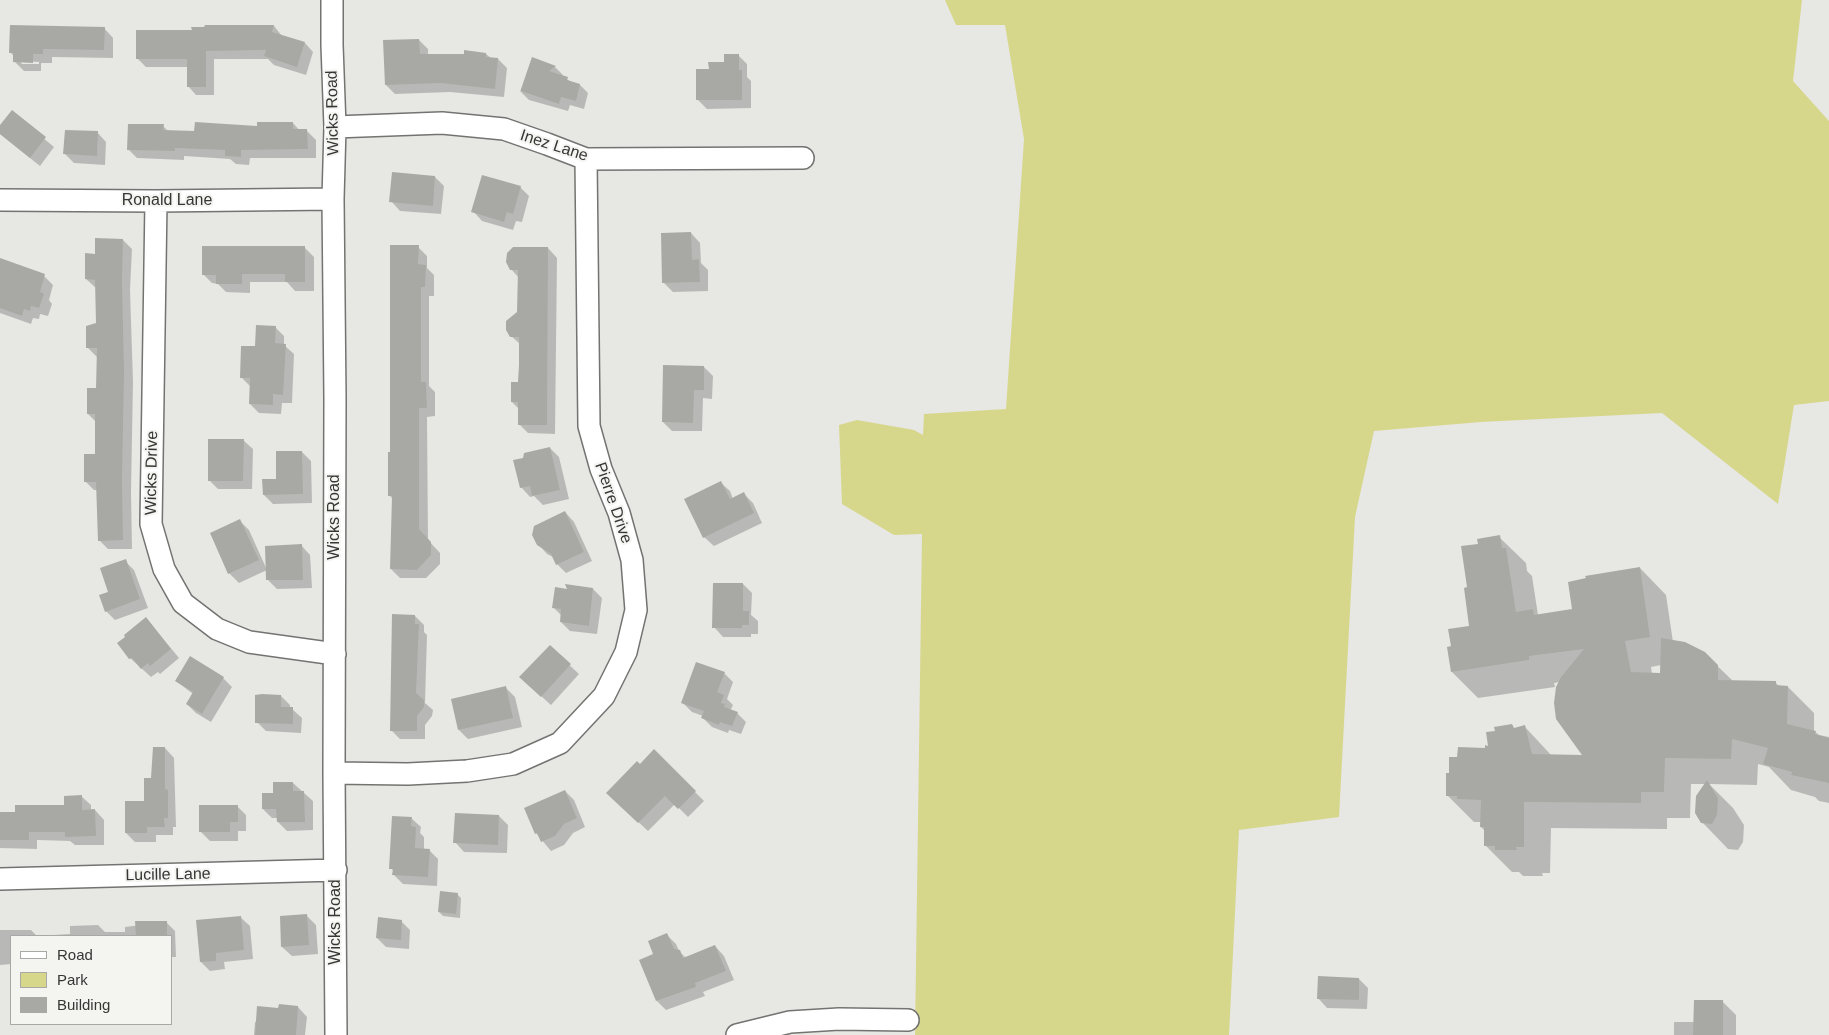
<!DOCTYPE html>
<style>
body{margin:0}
#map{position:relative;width:1829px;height:1035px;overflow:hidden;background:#e7e7e4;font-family:Helvetica,sans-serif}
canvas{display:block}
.legend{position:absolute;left:10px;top:935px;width:162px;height:90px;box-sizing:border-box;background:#f4f4f1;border:1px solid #a8a8a6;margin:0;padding:6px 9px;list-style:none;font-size:15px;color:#363635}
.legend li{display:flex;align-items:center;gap:10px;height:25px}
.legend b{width:25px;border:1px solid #a8a8a6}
</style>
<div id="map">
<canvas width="1829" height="1035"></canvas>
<ul class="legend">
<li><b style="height:6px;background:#fff"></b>Road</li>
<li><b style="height:14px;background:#d7d78c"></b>Park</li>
<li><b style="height:14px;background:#a8a8a5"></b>Building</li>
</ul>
</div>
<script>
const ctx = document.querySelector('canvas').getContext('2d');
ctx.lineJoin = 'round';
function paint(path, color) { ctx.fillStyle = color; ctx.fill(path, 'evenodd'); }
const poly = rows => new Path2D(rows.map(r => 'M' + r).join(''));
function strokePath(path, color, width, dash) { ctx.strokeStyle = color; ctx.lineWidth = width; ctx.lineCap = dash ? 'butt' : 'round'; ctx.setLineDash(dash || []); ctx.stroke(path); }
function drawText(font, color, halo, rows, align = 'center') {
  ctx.font = font + ' Helvetica,sans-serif'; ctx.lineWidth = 4; ctx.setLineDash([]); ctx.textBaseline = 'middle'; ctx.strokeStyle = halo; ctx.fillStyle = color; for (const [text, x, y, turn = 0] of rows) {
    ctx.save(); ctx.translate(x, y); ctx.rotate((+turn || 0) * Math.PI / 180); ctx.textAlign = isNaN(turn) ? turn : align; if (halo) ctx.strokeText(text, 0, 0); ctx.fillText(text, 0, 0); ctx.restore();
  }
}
paint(poly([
 [945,0,1802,0,1793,81,1829,121,1829,401,1794,405,1778,504,1662,413,1481,422,1374,431,1355,517,1339,817,1239,830,1229,1035,915,1035,922,534,894,535,842,504,839,425,857,420,914,430,923,435,924,414,1006,409,1024,139,1005,25,956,25]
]), '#d7d78c');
paint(poly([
 [274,26,282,36,305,43,313,52,306,75,274,65,268,59,214,59,214,95,196,95,188,86,188,67,146,67,137,58,193,32],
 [104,28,113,38,113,58,52,57,52,63,41,63,41,71,24,71,15,62,15,57,10,52],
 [20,61,39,62,39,64,22,64],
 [419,40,428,49,428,56,486,54,491,58,498,59,507,68,504,97,450,92,395,94,386,85],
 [738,55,747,64,747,77,751,81,751,108,707,109,698,100,710,70],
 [532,59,555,67,563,75,561,76,567,79,572,83,580,85,588,93,584,109,570,105,568,111,529,100,521,92],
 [12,112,54,147,40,166,0,134,0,127],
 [293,123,300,131,307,131,316,140,316,158,250,158,249,165,236,164,230,159,184,156,184,160,137,158,128,149,163,126,168,131,196,132],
 [97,132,106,142,105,165,74,163,65,154],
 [435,177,444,186,441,214,400,211,391,201],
 [520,187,529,196,522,222,516,221,513,230,482,221,473,211],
 [691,233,700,243,701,263,708,270,708,291,673,292,664,283],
 [123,240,132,249,130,290,133,382,131,492,132,549,108,549,99,540,98,490,94,490,85,481,96,455,96,422,88,414,97,389,97,357,88,348,98,324,96,288,86,279,96,255],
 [418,247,427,256,427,268,434,275,434,296,429,296,429,386,435,392,435,416,427,417,428,540,440,553,440,564,426,578,400,578,391,569,393,499,390,496,391,453],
 [305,248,314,257,314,291,295,291,287,282,250,282,250,293,226,292,218,284,212,283,203,274],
 [548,248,557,258,555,434,528,433,519,424,519,409,512,402,519,383,520,344,511,336,518,313,519,278,511,269],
 [0,260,44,276,53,285,49,300,52,304,48,316,40,314,39,319,33,318,31,324,0,313],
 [275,327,284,336,284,345,294,354,292,403,282,403,281,414,259,413,250,404,251,387,241,377,257,348],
 [704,367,713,376,712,399,703,398,702,431,672,431,663,422],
 [243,440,253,449,252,489,218,489,209,480],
 [550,448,559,457,569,499,543,505,534,496,530,497,521,487,524,459],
 [302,452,311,461,312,503,273,504,264,495],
 [720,482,730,491,733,499,744,494,753,503,762,523,714,546,704,537,686,499],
 [565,512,574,522,592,561,566,573,557,564,555,558,547,554,538,544],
 [240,521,249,530,267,570,301,545,310,555,312,588,277,589,268,580,267,570,239,583,229,573,211,534],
 [1499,537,1526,563,1527,571,1532,576,1538,615,1574,610,1640,568,1666,595,1673,642,1704,653,1733,681,1775,682,1780,687,1788,687,1814,713,1814,731,1819,735,1829,737,1829,803,1819,801,1815,797,1791,790,1769,767,1758,764,1757,785,1709,784,1733,808,1744,825,1743,842,1738,850,1728,849,1702,822,1706,784,1691,784,1690,818,1667,818,1667,829,1551,828,1550,873,1542,873,1543,876,1523,876,1519,872,1512,872,1485,845,1485,831,1481,827,1481,822,1474,822,1447,795,1450,774,1459,759,1490,747,1496,732,1512,726,1515,729,1525,727,1552,756,1584,756,1560,682,1554,683,1555,687,1478,698,1452,672,1452,647,1471,627,1469,588,1479,545],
 [1661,665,1661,674,1652,674,1651,667],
 [125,561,134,570,148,608,115,620,106,611,110,593],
 [743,584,752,593,751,615,758,621,758,634,751,634,751,637,723,637,714,627],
 [593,589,602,598,597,634,570,631,561,622,562,616,553,607,569,590],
 [415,616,424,625,424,632,427,635,425,703,433,710,432,716,425,725,425,739,400,739,391,730],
 [146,618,179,658,160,674,158,672,151,677,130,658],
 [550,647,579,674,551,705,530,686],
 [724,673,733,682,727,699,733,705,730,711,737,713,746,722,741,734,729,730,728,733,712,727,703,718,703,716,692,712,683,703],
 [223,678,232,687,211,722,196,713,187,704,193,694,176,681],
 [506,688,515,697,522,727,468,739,459,730],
 [281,696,290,705,290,709,292,709,302,718,301,733,266,731,257,722],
 [165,748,174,758,176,827,173,827,173,835,156,835,156,842,135,842,126,833,145,802],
 [654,751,704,801,688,817,675,804,648,831,617,802,640,765],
 [293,783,313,801,313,830,287,831,278,822,278,818,272,818,263,809,275,794],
 [565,791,574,800,585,827,573,833,564,845,551,851,536,833],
 [81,796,91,805,91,811,95,810,104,820,104,845,75,845,70,841,37,840,37,849,0,848,0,814,16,814,65,807],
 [237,806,246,815,246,831,238,831,238,841,210,841,201,832],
 [499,816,508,825,507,853,464,852,455,842],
 [411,818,421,827,420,833,424,837,424,850,429,850,438,859,437,886,403,884,394,875,394,872,391,868],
 [457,894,461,898,460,918,443,916,439,912],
 [307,916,316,925,318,954,292,956,282,947],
 [240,917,250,926,253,959,224,962,225,969,210,971,201,962],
 [401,921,410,930,409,949,386,947,377,938],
 [166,922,175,931,176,957,171,957,171,936,11,936,11,964,0,965,0,930,31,930,37,936,70,934,70,926,98,925,105,932,125,932,125,927],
 [667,935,676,944,679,951,686,958,715,946,724,956,734,980,703,992,705,996,666,1010,657,1001,640,960,655,954],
 [1359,979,1368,988,1367,1009,1327,1008,1318,998],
 [1722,1001,1736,1015,1736,1035,1674,1035,1674,1022,1694,1022],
 [298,1007,307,1017,305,1035,254,1035,255,1022,280,1009]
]), '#0003');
paint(poly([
 [10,25,105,27,104,50,43,49,43,54,33,54,33,63,13,62,13,53,9,53],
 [205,25,274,25,272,32,305,42,297,67,264,56,266,50,206,51,206,87,187,87,187,59,136,59,136,30,192,30,191,27,204,27],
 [419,39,420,54,464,54,464,50,486,53,486,57,498,58,495,89,441,83,385,85,383,40],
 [724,54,739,54,739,70,742,70,742,100,696,100,696,69,709,69,708,62,724,62],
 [532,57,556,66,549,71,568,77,567,80,580,84,576,101,561,97,559,104,521,91,520,92],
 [12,110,46,137,30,158,0,134,0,125],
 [195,122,257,126,257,122,293,122,293,129,307,129,308,149,241,150,241,157,225,156,225,150,175,148,175,151,127,150,128,124,164,124,163,130,194,131],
 [65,130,98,131,97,156,63,154],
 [392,172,435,176,433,206,389,202],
 [482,175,521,186,513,214,507,212,504,222,471,212],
 [691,232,692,260,699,259,700,282,662,283,661,233],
 [95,238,123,239,122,280,124,372,122,482,123,540,98,541,96,482,84,482,84,454,95,454,95,414,87,414,87,388,96,388,97,348,86,348,86,326,96,323,95,280,85,279,85,253,95,254],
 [390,245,419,245,418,264,426,265,425,287,421,287,421,382,426,382,427,408,419,408,419,529,431,542,431,555,417,570,390,569,392,496,388,496,388,452,390,452],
 [202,246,305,246,305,282,285,282,285,274,242,274,242,284,216,284,216,275,202,275],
 [513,247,548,247,547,425,518,425,518,402,511,402,511,382,518,382,519,365,519,337,510,337,506,330,506,321,517,312,518,270,510,270,506,262,507,253],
 [0,258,45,274,40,292,44,294,39,308,31,306,30,311,24,309,22,316,0,308],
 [256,325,276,326,275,343,286,344,283,395,273,394,273,405,249,404,250,378,240,378,241,346,255,346],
 [663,365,704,366,704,390,694,390,693,423,662,422],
 [208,439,244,439,243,481,208,481],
 [550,447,560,490,532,496,530,486,520,488,513,460,523,458,524,453],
 [276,451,302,451,303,494,263,495,262,479,276,479],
 [721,481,730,499,744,492,754,513,703,538,684,499],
 [565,511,584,552,556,565,551,554,537,545,532,535,534,526],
 [240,519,259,560,228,574,210,533],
 [1500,535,1502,548,1506,548,1516,612,1533,609,1534,615,1572,609,1568,582,1586,578,1585,576,1640,567,1650,637,1625,641,1631,672,1660,673,1661,638,1685,642,1705,652,1718,665,1718,680,1776,681,1776,685,1788,686,1787,724,1816,731,1815,734,1829,738,1829,783,1791,775,1792,772,1763,764,1768,748,1732,739,1731,759,1665,758,1664,792,1641,792,1641,803,1524,802,1524,847,1516,847,1517,850,1495,850,1495,846,1484,846,1484,827,1480,827,1481,800,1457,799,1457,796,1446,796,1446,773,1449,773,1449,757,1457,757,1458,747,1485,748,1485,745,1488,746,1486,732,1495,731,1494,727,1512,724,1514,728,1525,725,1532,754,1582,755,1556,719,1554,703,1556,687,1561,677,1584,649,1529,656,1529,660,1451,672,1447,647,1451,646,1448,629,1469,626,1464,588,1467,587,1461,546,1478,544,1477,539],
 [302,544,303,580,266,580,265,546],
 [126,559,140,599,105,612,99,595,108,592,100,568],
 [713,583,743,583,743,611,749,611,749,625,742,625,742,628,712,628],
 [565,584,593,588,589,626,560,622,561,609,552,608,555,587,567,589],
 [392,614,415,615,415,624,419,624,416,693,424,700,424,707,417,716,417,731,390,731],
 [146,617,171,649,150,666,148,663,141,669,132,658,129,659,117,643,125,637,124,635],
 [550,645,571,664,541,697,519,677],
 [190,656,224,677,202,714,186,704,193,692,175,681],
 [696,662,725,672,717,692,724,695,721,703,725,704,724,707,738,712,732,726,720,722,719,725,701,718,704,711,681,703],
 [506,686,513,718,458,730,451,699],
 [262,694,281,695,281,707,293,707,293,724,255,723,255,695],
 [153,747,165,747,165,789,168,790,168,818,164,818,165,827,147,827,147,833,125,833,125,801,144,801,144,778,151,778],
 [654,749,696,791,678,809,665,796,638,823,606,793,637,761,640,764],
 [1707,780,1718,798,1717,815,1712,824,1701,823,1695,813,1696,796],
 [273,782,293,782,293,791,304,791,305,822,277,822,276,809,262,809,262,793,273,793],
 [565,790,577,818,564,824,555,836,541,842,537,833,535,834,524,808],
 [82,795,82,810,95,809,96,836,65,837,65,832,29,832,29,840,0,840,0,812,15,812,15,805,64,805,64,796],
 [199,805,238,805,238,822,230,822,230,832,199,832],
 [455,813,499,815,498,845,453,843],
 [392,816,412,817,411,826,416,827,415,848,430,849,428,877,392,875,393,869,389,869],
 [440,891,458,893,456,914,438,912],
 [307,914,309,945,281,947,280,916],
 [241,916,244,950,216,953,216,961,200,962,196,920],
 [378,917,402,920,401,940,376,938],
 [135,921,167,921,167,936,136,936],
 [667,933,674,949,680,950,683,958,715,945,726,971,695,983,696,987,656,1001,639,960,653,954,648,941],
 [1318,976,1359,978,1359,1000,1317,999],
 [1694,1000,1723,1000,1723,1035,1693,1035],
 [279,1004,298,1006,296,1035,255,1035,257,1006,278,1008]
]), '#a8a8a5');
const minor = poly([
 [332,0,332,45,335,127,333,199,335,399,334,773,336,1035],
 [335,127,442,123,504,129,547,144,586,159,803,158],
 [0,200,156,201,333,199],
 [156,201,151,524,164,569,183,603,217,629,249,642,335,654],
 [334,773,408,774,467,771,513,764,560,743,604,696,626,652,636,610,632,560,619,513,601,469,589,426,586,159],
 [0,879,336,870],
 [737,1035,790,1022,839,1019,908,1020]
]);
strokePath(minor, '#737371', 24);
strokePath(minor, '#fff', 21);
drawText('16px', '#363635', '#f4f4f1', [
 ["Wicks Road",333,113,-91],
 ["Inez Lane",554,146,18],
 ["Ronald Lane",167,201],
 ["Wicks Drive",152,473,-89],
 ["Pierre Drive",613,503,71],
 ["Wicks Road",335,517,-90],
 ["Lucille Lane",168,875,-1],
 ["Wicks Road",336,922,-90]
]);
</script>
